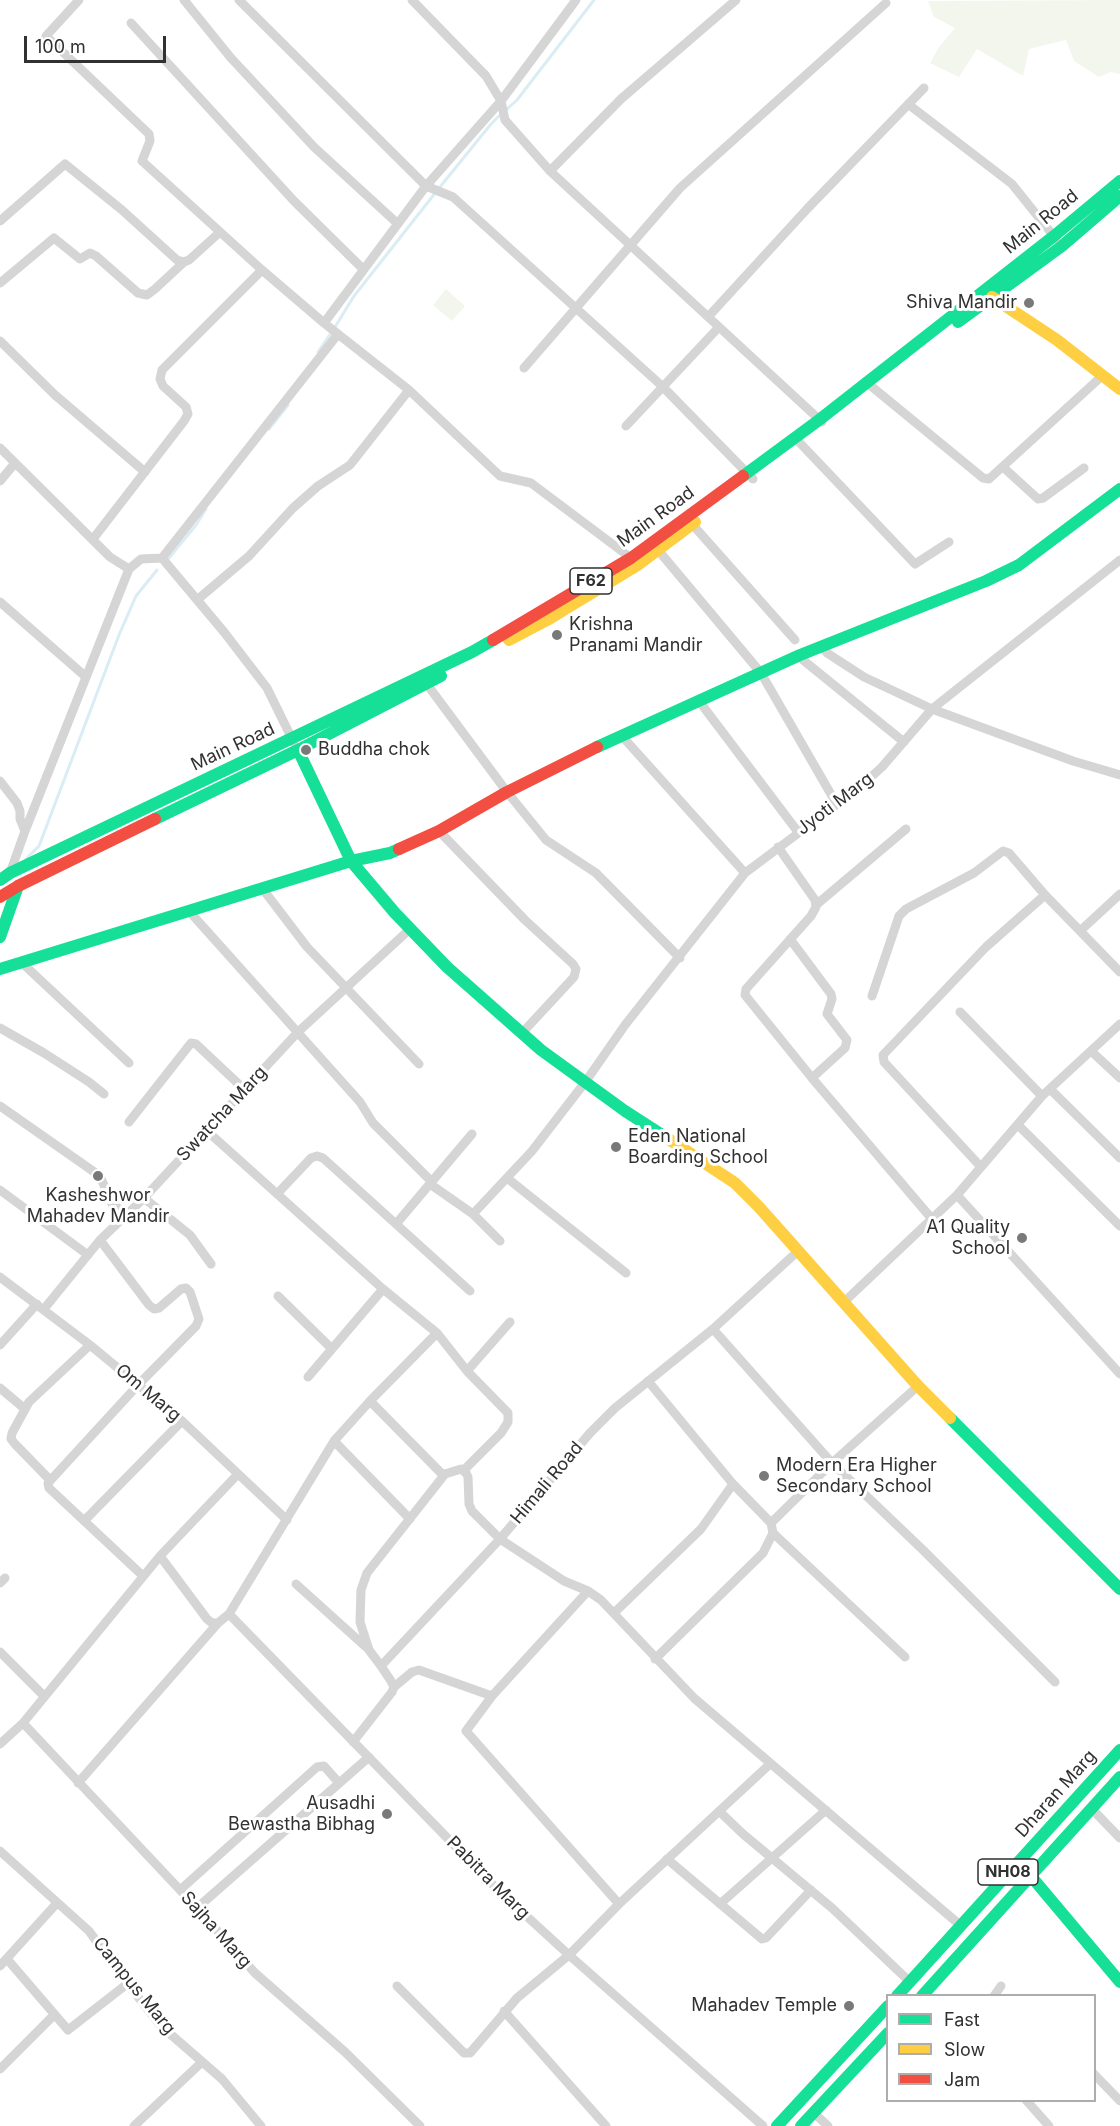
<!DOCTYPE html>
<style>
body{margin:0}
#map{position:relative;width:1120px;height:2126px;overflow:hidden;background:#fff;font-family:Inter,sans-serif}
canvas{display:block}
.legend{position:absolute;left:886px;top:1994px;width:210px;height:108px;box-sizing:border-box;background:#fff;border:2px solid #adadad;margin:0;padding:8px 10px;list-style:none;font-size:18px;color:#313131}
.legend li{display:flex;align-items:center;gap:12px;height:30px}
.legend b{width:30px;border:2px solid #adadad}
.scale{position:absolute;left:24px;top:36px;width:142px;height:27px;box-sizing:border-box;border:3px solid #313131;border-top:0;padding-left:8px;font-size:18px;line-height:21px;white-space:nowrap;color:#313131;-webkit-text-stroke:4px #fff;paint-order:stroke}
</style>
<div id="map">
<canvas width="1120" height="2126"></canvas>
<ul class="legend">
<li><b style="height:8px;background:#16e098"></b>Fast</li>
<li><b style="height:8px;background:#ffcf43"></b>Slow</li>
<li><b style="height:8px;background:#f24e42"></b>Jam</li>
</ul>
<div class="scale">100 m</div>
</div>
<script>
const ctx = document.querySelector('canvas').getContext('2d');
ctx.lineJoin = 'round';
function paint(path, color) { ctx.fillStyle = color; ctx.fill(path, 'evenodd'); }
const poly = rows => new Path2D(rows.map(r => 'M' + r).join(''));
function strokePath(path, color, width, dash) { ctx.strokeStyle = color; ctx.lineWidth = width; ctx.lineCap = dash ? 'butt' : 'round'; ctx.setLineDash(dash || []); ctx.stroke(path); }
function drawText(font, color, halo, rows, align = 'center') {
  ctx.font = font + ' Inter,sans-serif'; ctx.lineWidth = 6; ctx.setLineDash([]); ctx.textBaseline = 'middle'; ctx.strokeStyle = halo; ctx.fillStyle = color; for (const [text, x, y, turn = 0] of rows) {
    ctx.save(); ctx.translate(x, y); ctx.rotate((+turn || 0) * Math.PI / 180); ctx.textAlign = isNaN(turn) ? turn : align; if (halo) ctx.strokeText(text, 0, 0); ctx.fillText(text, 0, 0); ctx.restore();
  }
}
paint(poly([
 [1120,0,1120,74,1111,72,1099,77,1074,61,1066,40,1029,49,1023,76,977,49,959,77,930,63,939,47,955,28,934,17,928,1],
 [446,289,465,306,452,321,433,305]
]), '#f3f6ed');
strokePath(poly([
 [506,110,517,100,594,0],
 [440,187,491,124,500,115],
 [335,327,354,296,436,192],
 [318,352,331,333],
 [269,429,288,405],
 [169,558,196,525,206,509],
 [26,859,39,846,119,635,136,596,157,570]
]), '#daecf4', 3);
strokePath(poly([
 [79,0,46,36,149,134,150,141,142,161,262,270,324,323,409,390,500,476,531,483,635,561],
 [184,0,231,58,314,147,398,224],
 [239,0,426,186,453,197,662,386,753,479],
 [412,0,486,76,501,101,505,120,550,171,822,422],
 [131,23,294,201,363,269],
 [908,104,1012,184,1056,239],
 [550,171,621,99,736,0],
 [0,221,65,164,122,210,177,260,184,262,189,260,220,232],
 [0,283,54,238,80,259,90,253,96,256,138,293,147,295,155,289,184,262],
 [708,317,807,209,924,88],
 [324,323,426,186,501,101,576,0],
 [0,341,55,395,145,472],
 [524,368,680,188,886,3],
 [871,386,983,478,989,479,1102,376],
 [626,426,719,327],
 [799,442,915,564,949,542],
 [0,448,110,557,129,569],
 [1003,467,1038,499,1043,498,1084,468],
 [0,481,15,463],
 [692,524,795,640],
 [93,539,184,421,188,414,186,407,163,386,160,379,162,370,262,270],
 [658,550,761,673,836,803],
 [162,558,224,632,267,688,294,743],
 [197,600,249,556,293,508,318,486,350,465,409,390],
 [0,602,86,677],
 [822,646,827,653,864,677,932,709,1073,761,1120,775],
 [800,655,803,660,904,742],
 [426,683,507,792,546,840,596,873,680,958],
 [699,701,798,832],
 [621,735,745,873],
 [0,781,17,803,20,811,20,819,25,831,9,876],
 [25,831,129,569,141,559,162,558,338,334],
 [439,831,525,920,573,964,576,969,574,977,522,1033],
 [778,847,815,900,816,907,811,916,746,989,745,995,812,1078,932,1219],
 [262,888,307,947,419,1064],
 [816,905,906,829],
 [189,911,360,1102,373,1123,432,1182],
 [1080,931,1120,894],
 [790,939,831,994,832,999,827,1014,847,1040,845,1048,812,1078],
 [21,962,129,1063],
 [872,996,899,916,906,909,974,873,1003,851,1009,853,1045,895,1120,972],
 [960,1012,1042,1096],
 [0,1028,44,1053,89,1082,104,1094],
 [1091,1051,1120,1078],
 [1050,1089,1120,1158],
 [0,1106,100,1176,112,1204,128,1215],
 [129,1122,191,1043,196,1044,245,1090],
 [1018,1125,1120,1226],
 [207,1131,383,1289,437,1333,467,1371,510,1322],
 [981,1167,884,1062,883,1055,986,947,1045,895],
 [507,1178,626,1273],
 [430,1184,473,1214,500,1241],
 [0,1190,88,1255],
 [277,1194,311,1158,317,1156,323,1158,470,1291],
 [957,1195,1120,1374],
 [144,1198,190,1235,211,1264],
 [473,1214,532,1151,586,1081,625,1025,745,873,860,787,882,767,932,709,1120,560],
 [396,1224,472,1134],
 [100,1240,149,1305,154,1309,159,1308,181,1289,186,1288,190,1292,199,1319,196,1326,138,1385,48,1483,49,1488,143,1576],
 [0,1277,90,1345,182,1421,287,1520],
 [278,1296,332,1349],
 [844,1302,957,1195,1042,1096,1120,1024],
 [44,1309,100,1240,144,1198,298,1032,410,929],
 [713,1329,832,1463,923,1550,1055,1682],
 [0,1345,37,1304],
 [308,1377,383,1289],
 [648,1381,733,1484,771,1523,773,1533,763,1553,655,1659],
 [0,1388,25,1409],
 [370,1401,441,1473,445,1474,461,1469,466,1473,468,1477,469,1504,472,1511,500,1539,564,1581,588,1591,601,1600,694,1698,960,1925],
 [334,1441,410,1519],
 [464,1470,501,1433,508,1422,508,1413,467,1371],
 [50,1480,15,1444,11,1439,12,1433,29,1402,90,1345],
 [84,1521,182,1421],
 [771,1523,832,1463,918,1386],
 [773,1533,905,1657],
 [160,1556,207,1619,212,1623,218,1623,229,1614,334,1441,370,1401,437,1333],
 [0,1583,5,1578],
 [296,1584,367,1648],
 [588,1591,492,1696,466,1731,619,1904],
 [614,1613,701,1529,733,1484],
 [229,1614,498,1890,569,1955,763,2126],
 [0,1652,44,1696],
 [381,1666,369,1650,360,1622,361,1590,367,1573,445,1474],
 [394,1687,412,1672,419,1670,492,1696],
 [23,1723,197,1908,255,1973,345,2052,420,2126],
 [353,1742,392,1692,394,1687,391,1681,381,1666,500,1539,590,1433,615,1408,713,1329,798,1251],
 [0,1744,23,1723,160,1556,238,1474],
 [78,1783,218,1623],
 [1091,1808,1120,1838],
 [719,1811,743,1834,832,1908,910,1982],
 [0,1851,89,1931,123,1978,161,2026,222,2079,261,2126],
 [667,1859,762,1939,766,1938,811,1890],
 [180,1890,317,1767,324,1766,339,1783],
 [720,1904,826,1810],
 [197,1908,369,1757],
 [7,1959,68,2030,127,1984],
 [0,1966,57,1903],
 [397,1986,464,2053,470,2053,517,1998,569,1955,619,1904,770,1764],
 [994,1996,1001,1986],
 [504,2011,606,2126],
 [0,2069,54,2015],
 [1094,2074,1120,2101],
 [1026,2100,1049,2126],
 [814,2113,828,2126],
 [134,2126,202,2062]
]), '#d5d5d5', 9);
strokePath(poly([
 [958,322,1062,246,1120,196],
 [743,476,819,420,1054,236,1120,181],
 [597,747,800,655,986,581,1019,565,1120,489],
 [298,750,351,861,395,913,447,967,541,1050,625,1111,667,1138],
 [155,819,298,750,441,676],
 [0,880,10,873,472,652,493,640],
 [0,937,18,886],
 [0,969,351,861,390,853,399,849],
 [950,1418,1120,1589],
 [1030,1875,1120,1982],
 [897,1996,1120,1750],
 [922,1996,1120,1777],
 [777,2126,888,2006],
 [801,2126,888,2033]
]), '#16e098', 12);
strokePath(poly([
 [992,297,1057,340,1120,389],
 [509,640,547,620,639,564,695,522],
 [667,1138,735,1183,759,1207,918,1386,950,1418]
]), '#ffcf43', 12);
strokePath(poly([
 [493,640,631,558,743,476],
 [399,849,439,831,507,792,597,747],
 [0,897,18,886,155,819]
]), '#f24e42', 12);
for (const [x, y, r, color] of [
 [1029,303,6,"#797979"],
 [557,635,6,"#797979"],
 [306,750,6,"#797979"],
 [616,1147,6,"#797979"],
 [98,1176,6,"#797979"],
 [1022,1238,6,"#797979"],
 [764,1476,6,"#797979"],
 [387,1814,6,"#797979"],
 [849,2006,6,"#797979"]
]) { const dot = new Path2D(); dot.arc(x, y, r, 0, 2 * Math.PI); ctx.fillStyle = color; ctx.fill(dot); strokePath(dot, '#fff', 2); }
for (const [x, y, w] of [
 [591,581,42],
 [1008,1872,60]
]) { const box = new Path2D(); box.roundRect(x - w / 2, y - 13, w, 26, 4.5); ctx.fillStyle = '#fff'; ctx.fill(box); strokePath(box, '#313131', 1.5); }
drawText('bold 16px', '#313131', null, [
 ["F62",591,581],
 ["NH08",1008,1872]
]);
drawText('18px', '#313131', '#fff', [
 ["Main Road",1041,222,-39],
 ["Main Road",656,517,-36],
 ["Main Road",233,747,-25],
 ["Jyoti Marg",835,804,-37],
 ["Swatcha Marg",222,1114,-47],
 ["Om Marg",148,1393,40],
 ["Himali Road",547,1483,-50],
 ["Dharan Marg",1056,1794,-48],
 ["Pabitra Marg",488,1878,45],
 ["Sajha Marg",216,1930,48],
 ["Campus Marg",134,1986,51]
]);
drawText('18px', '#313131', '#fff', [
 ["Shiva Mandir",1017,303],
 ["Krishna",569,625,"left"],
 ["Pranami Mandir",569,646,"left"],
 ["Buddha chok",318,750,"left"],
 ["Eden National",628,1137,"left"],
 ["Boarding School",628,1158,"left"],
 ["Kasheshwor",98,1196,"center"],
 ["Mahadev Mandir",98,1217,"center"],
 ["A1 Quality",1010,1228],
 ["School",1010,1249],
 ["Modern Era Higher",776,1466,"left"],
 ["Secondary School",776,1487,"left"],
 ["Ausadhi",375,1804],
 ["Bewastha Bibhag",375,1825],
 ["Mahadev Temple",837,2006]
], 'right');
</script>
